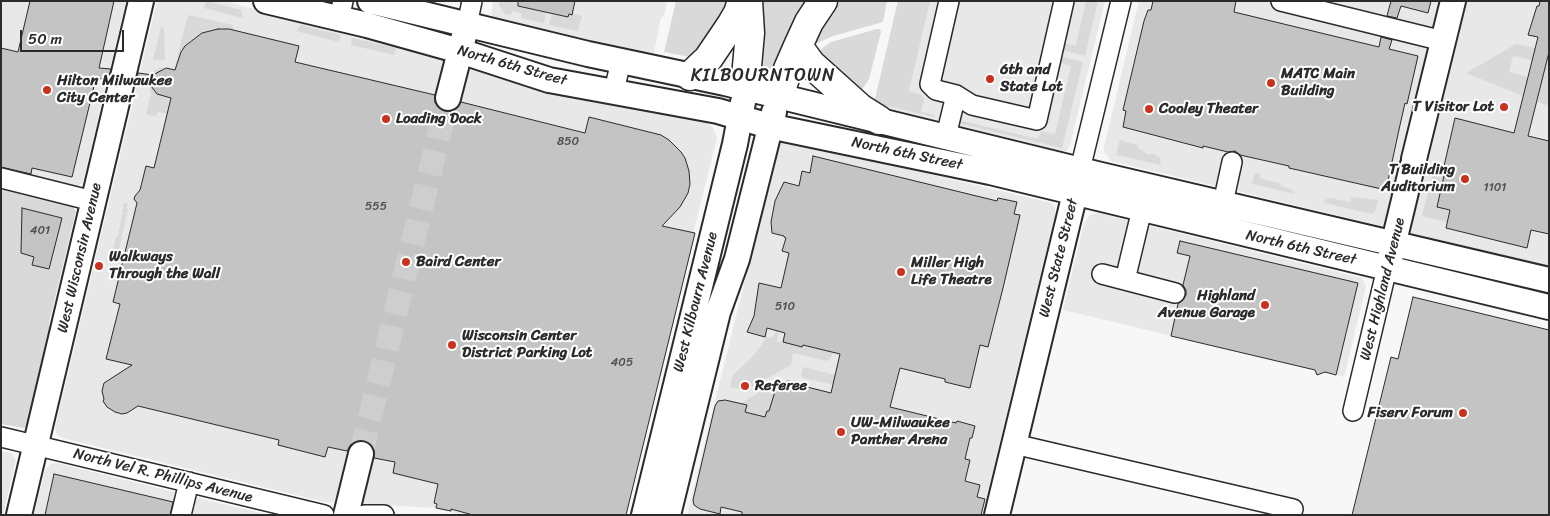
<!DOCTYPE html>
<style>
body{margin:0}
#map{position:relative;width:1550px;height:516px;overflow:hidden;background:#f7f7f7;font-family:Sriracha,sans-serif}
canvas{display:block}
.frame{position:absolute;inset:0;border:2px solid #2b2b2b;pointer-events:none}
.scale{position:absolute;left:20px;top:30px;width:104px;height:22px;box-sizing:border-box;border:2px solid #2b2b2b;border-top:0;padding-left:6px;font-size:15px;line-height:18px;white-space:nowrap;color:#2b2b2b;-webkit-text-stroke:4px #fff;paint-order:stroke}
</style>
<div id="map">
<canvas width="1550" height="516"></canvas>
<div class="frame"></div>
<div class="scale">50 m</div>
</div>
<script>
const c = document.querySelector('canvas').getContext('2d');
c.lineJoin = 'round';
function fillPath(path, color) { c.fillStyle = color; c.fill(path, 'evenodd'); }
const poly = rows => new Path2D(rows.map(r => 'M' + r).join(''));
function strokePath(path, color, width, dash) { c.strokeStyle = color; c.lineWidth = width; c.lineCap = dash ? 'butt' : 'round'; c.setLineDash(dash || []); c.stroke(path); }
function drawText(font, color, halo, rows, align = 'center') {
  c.font = font + ' Sriracha,sans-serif'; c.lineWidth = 4; c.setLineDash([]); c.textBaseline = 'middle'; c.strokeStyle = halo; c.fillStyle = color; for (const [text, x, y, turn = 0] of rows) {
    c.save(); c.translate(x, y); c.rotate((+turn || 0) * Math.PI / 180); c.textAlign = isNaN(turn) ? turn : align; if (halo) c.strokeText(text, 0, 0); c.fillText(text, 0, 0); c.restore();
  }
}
fillPath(poly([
 [1,1,126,1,83,182,79,186,75,187,1,170],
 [157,1,223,1,367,37,433,55,481,72,597,101,707,123,712,126,717,138,623,515,462,515,436,508,325,502,62,438,57,435,55,428],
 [493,1,667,1,664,16,661,18,653,57,497,20,491,14],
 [898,1,1105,1,1070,145,1066,151,1060,153,873,108],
 [1139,1,1549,1,1549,266,1111,161,1104,151,1104,147],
 [785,140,1047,202,1051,203,1055,208,1055,215,982,515,687,515,777,150,781,143],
 [1098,213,1362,278,1366,287,1344,377,1325,372,1316,373,1315,370,1063,310,1084,223,1090,215],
 [1,451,11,453,16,460,3,515,1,515],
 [56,463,268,515,34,515,45,471,50,464]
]), '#e8e8e8');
fillPath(poly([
 [206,1,241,10,243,18,204,8],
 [500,1,510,1,528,6,527,8,546,12,544,23,521,18,521,13,512,11,511,15,505,14,499,5],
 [676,1,735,1,700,59,664,52],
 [762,1,813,1,768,73,760,72],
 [834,1,887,1,883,22,833,36,813,45,814,40],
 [898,1,930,1,909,91,922,95,924,99,921,112,934,115,935,117,874,103],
 [1086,1,1098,1,1085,56,1062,50,1065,44,1076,45],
 [573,13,582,16,578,31,549,25,552,14,568,17,569,14,572,15],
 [188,15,233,25,233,30,210,30,193,39,181,52,176,66,175,66],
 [301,25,341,35,339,42,296,31],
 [161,27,164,28,165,60,153,60],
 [877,29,880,29,881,32,869,79,861,91,823,58,821,52,821,49,831,42],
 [352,38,396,48,394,55,351,45],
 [1516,44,1535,48,1532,60,1513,56,1509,72,1528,77,1523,96,1466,73],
 [1549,52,1549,106,1536,101],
 [1062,57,1083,62,1062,148,953,122,954,119,1038,139,1041,131,1055,134,1071,66,1061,63],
 [162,67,162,69,153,75,151,86,157,94,168,97,170,101,167,114,158,112,156,117,146,114,151,93,148,85,152,72],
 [1120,140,1138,145,1138,148,1149,155,1151,153,1154,154,1160,158,1161,165,1116,155],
 [1259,173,1260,178,1268,181,1278,182,1282,187,1291,189,1296,194,1252,184,1254,175],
 [1432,175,1441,177,1442,175,1444,176,1437,206,1450,210,1447,222,1422,216],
 [1,185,71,204,76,211,49,323,50,340,29,424,24,428,1,424],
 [1330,198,1350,202,1351,197,1378,200,1375,212,1372,214,1324,203,1324,200],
 [124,203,128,204,126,208,128,209,116,263,113,262,113,260,111,259,113,251,115,249,113,249,116,237,118,237,122,214,124,214,122,212],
 [777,330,779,330,777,341,802,347,803,345,833,352,831,358,827,361,793,353,791,365,748,389,747,382,744,381,739,389,730,387,733,375,751,358,761,346,766,337,772,338],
 [803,367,840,376,838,386,803,378,801,376],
 [768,387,771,387,769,394,776,395,772,412,767,411,765,417,745,412,740,404]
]), '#d9d9d9');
const building = poly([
 [30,1,114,1,99,68,111,69,108,80,96,78,72,177,32,168,31,174,1,167,1,48,18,52,30,1],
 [518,1,575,1,572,15,569,14,568,17,518,6,518,1],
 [1153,1,1236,1,1234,12,1379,47,1381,37,1392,40,1389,49,1418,56,1407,104,1405,103,1400,125,1386,190,1289,168,1289,166,1240,155,1235,151,1228,152,1203,146,1203,148,1123,127,1126,111,1123,110,1144,21,1148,10,1151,10,1153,1],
 [1391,1,1431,1,1428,13,1401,6,1397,18,1387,16,1391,1],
 [1540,1,1549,1,1549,52,1528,136,1549,141,1549,234,1531,230,1527,248,1446,228,1450,210,1437,207,1444,176,1442,175,1455,118,1514,133,1538,37,1528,35,1537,6,1539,6,1540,1],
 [218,29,229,29,299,46,295,62,435,95,435,102,438,107,445,111,452,111,457,108,461,102,585,133,589,117,661,135,669,140,681,152,685,158,689,171,690,184,688,193,680,207,662,226,695,233,626,515,473,515,451,509,451,511,436,508,437,504,434,503,438,484,393,473,395,462,374,458,374,450,370,444,365,441,358,441,351,444,347,451,328,447,325,457,278,445,279,440,138,406,127,413,122,414,115,412,107,407,103,401,104,399,102,391,104,383,132,365,106,359,120,304,113,302,137,203,134,199,135,196,140,190,146,166,154,168,171,98,157,94,151,86,136,83,138,73,153,75,166,68,175,70,181,52,185,46,202,33,218,29],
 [813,156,997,201,998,198,1017,202,1014,214,1020,215,1003,288,988,347,980,345,970,388,945,382,945,379,900,368,890,407,956,423,957,421,975,426,972,438,970,438,965,459,970,460,965,481,980,485,977,497,985,499,981,515,742,515,742,512,721,507,720,514,700,509,694,505,693,500,715,406,718,401,725,400,747,405,745,412,765,417,767,411,769,411,776,388,788,381,800,383,799,385,831,393,840,354,803,345,802,347,783,342,785,333,767,328,765,337,747,332,754,316,759,283,781,288,789,253,782,251,786,238,784,237,784,236,772,233,771,222,775,201,784,182,799,186,802,171,810,173,813,156],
 [22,208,62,218,49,269,32,265,34,257,21,253,22,208],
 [1180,241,1358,283,1336,375,1325,372,1317,375,1315,370,1171,336,1178,304,1183,300,1186,295,1186,290,1183,285,1190,256,1177,253,1180,241],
 [1413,297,1549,330,1549,515,1352,515,1391,357,1398,359,1413,297],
 [54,474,173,502,170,515,45,515,54,474]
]);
fillPath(building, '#c4c4c4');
strokePath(building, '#2b2b2b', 1);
strokePath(poly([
 [361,454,448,98]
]), '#cecece', 24, [24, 12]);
const minor = poly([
 [949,1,930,84,936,90,956,95,972,105,1037,120,1064,1],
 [1281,1,1443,41],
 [339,19,343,1],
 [467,25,472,1],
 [614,91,621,61],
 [946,136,956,95],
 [1,178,93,201],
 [1077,182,1121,1],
 [1223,203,1232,162],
 [1142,209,1125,280,1175,293],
 [1102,274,1125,280],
 [1353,411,1387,268],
 [1,437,324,515],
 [1014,444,1293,509],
 [181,515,189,482],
 [364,515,384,515]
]);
const major = poly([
 [266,1,367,25,460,51,549,80,718,111,769,126,990,172,1549,307],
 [370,1,588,54,725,83,1101,175,1549,280],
 [448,98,464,36],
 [1414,159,1453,1],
 [1390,258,1412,167],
 [19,515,141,1],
 [346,515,361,454],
 [644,515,735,144,743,102],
 [668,515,718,312,737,259,774,112],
 [997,515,1075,193]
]);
const highway = poly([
 [798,46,811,64,860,108,879,120],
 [690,76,708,59,731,25,738,13,742,1],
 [745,88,750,33,748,1],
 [779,96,788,69,798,46,809,22,823,1]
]);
strokePath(minor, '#2b2b2b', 22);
strokePath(major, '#2b2b2b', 28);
strokePath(highway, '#2b2b2b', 31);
strokePath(minor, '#fff', 19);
strokePath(major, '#fff', 24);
strokePath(highway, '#fff', 28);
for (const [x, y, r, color] of [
 [990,79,5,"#c8321e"],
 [1271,83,5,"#c8321e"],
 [47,90,5,"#c8321e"],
 [1504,107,5,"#c8321e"],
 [1149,109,5,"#c8321e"],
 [386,119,5,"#c8321e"],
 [1465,179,5,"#c8321e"],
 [406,262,5,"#c8321e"],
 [99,266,5,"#c8321e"],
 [901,272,5,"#c8321e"],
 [1265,305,5,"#c8321e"],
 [452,345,5,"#c8321e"],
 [745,386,5,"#c8321e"],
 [1463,413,5,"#c8321e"],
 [841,432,5,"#c8321e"]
]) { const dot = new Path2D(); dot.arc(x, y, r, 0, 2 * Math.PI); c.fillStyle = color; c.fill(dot); strokePath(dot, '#fff', 2); }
drawText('12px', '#515151', null, [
 ["850",568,142],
 ["1101",1495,188],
 ["555",376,207],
 ["401",40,231],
 ["510",785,307],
 ["405",622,363]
]);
drawText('15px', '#2b2b2b', '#fff', [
 ["North 6th Street",512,66,16],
 ["North 6th Street",907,154,12],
 ["North 6th Street",1301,248,13],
 ["West Wisconsin Avenue",80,258,-77],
 ["West State Street",1059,258,-76],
 ["West Highland Avenue",1383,289,-76],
 ["West Kilbourn Avenue",696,302,-76],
 ["North Vel R. Phillips Avenue",163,476,14]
]);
drawText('bold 15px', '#2b2b2b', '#fff', [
 ["6th and",1000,70],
 ["State Lot",1000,87],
 ["MATC Main",1281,74],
 ["Building",1281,91],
 ["Hilton Milwaukee",57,81],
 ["City Center",57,98],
 ["T Visitor Lot",1494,107,"right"],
 ["Cooley Theater",1159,109],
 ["Loading Dock",396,119],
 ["T Building",1455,170,"right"],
 ["Auditorium",1455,187,"right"],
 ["Walkways",109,257],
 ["Through the Wall",109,274],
 ["Baird Center",416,262],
 ["Miller High",911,263],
 ["Life Theatre",911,280],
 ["Highland",1255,296,"right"],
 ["Avenue Garage",1255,313,"right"],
 ["Wisconsin Center",462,336],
 ["District Parking Lot",462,353],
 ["Referee",755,386],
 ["Fiserv Forum",1453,413,"right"],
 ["UW-Milwaukee",851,423],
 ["Panther Arena",851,440]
], 'left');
c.letterSpacing = '1px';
drawText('18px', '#2b2b2b', '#fff', [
 ["KILBOURNTOWN",763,76]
]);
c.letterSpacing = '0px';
</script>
